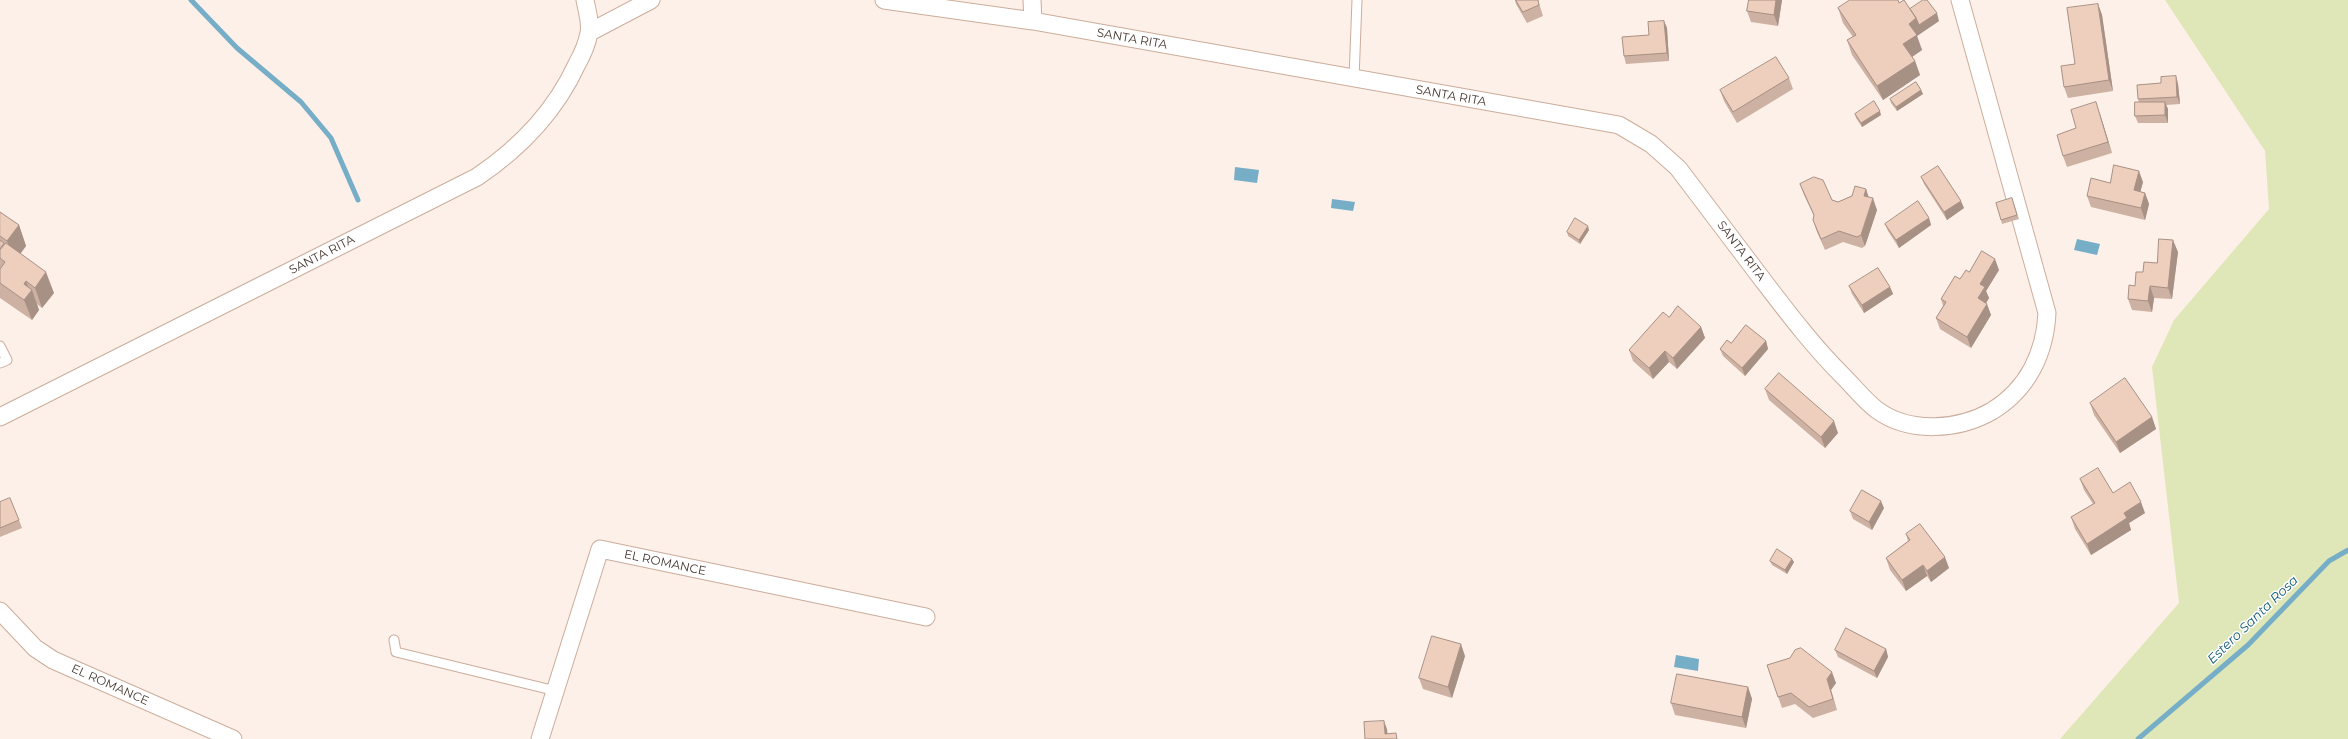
<!DOCTYPE html>
<style>
body{margin:0}
canvas{display:block;background:#fdf0e8}
</style>
<canvas width="2348" height="739"></canvas>
<script>
const ctx = document.querySelector('canvas').getContext('2d');
ctx.lineJoin = 'round';
function fill(path, color) {
  ctx.fillStyle = color;
  ctx.fill(path, 'evenodd');
}
function trace(path, color, width, dash) {
  ctx.strokeStyle = color;
  ctx.lineWidth = width;
  ctx.lineCap = dash ? 'butt' : 'round';
  ctx.setLineDash(dash || []);
  ctx.stroke(path);
}
function drawText(font, color, halo, rows, align = 'center') {
  ctx.font = font + ' Montserrat,sans-serif';
  ctx.lineWidth = 3;
  ctx.setLineDash([]);
  ctx.textBaseline = 'middle';
  ctx.strokeStyle = halo;
  ctx.fillStyle = color;
  for (const [text, x, y, turn = 0] of rows) {
    ctx.save();
    ctx.translate(x, y);
    ctx.rotate((+turn || 0) * Math.PI / 180);
    ctx.textAlign = isNaN(turn) ? turn : align;
    if (halo) ctx.strokeText(text, 0, 0);
    ctx.fillText(text, 0, 0);
    ctx.restore();
  }
}
const green = new Path2D(`
 M2165 0H2348V739H2060L2179 603 2152 367 2174 320 2269 209 2265 151Z`);
const water = new Path2D(`
 M1235 167 1259 170 1257 183 1234 180Z
 M1332 199 1355 202 1353 211 1331 208Z
 M2077 239 2100 244 2097 255 2074 250Z
 M1676 655 1699 659 1698 671 1674 667Z`);
const stream = new Path2D(`
 M191 0 237 48 301 102 331 138 358 200
 M2138 739 2248 645 2329 561 2348 550`);
const lane = new Path2D(`
 M1354 79 1357 0
 M0 346 7 360 0 363
 M394 640 396 652 556 691`);
const street = new Path2D(`
 M884 0 1033 21 1619 125 1651 144 1678 168C1706 205 1734 242 1762 279 1788 313 1813 346 1843 376 1854 387 1865 401 1877 410 1910 434 1959 430 1992 411 2028 389 2045 353 2047 313L1960 0
 M1032 0 1033 21
 M590 32 651 0
 M0 417 477 177C520 148 555 112 577 64 582 55 587 44 589 33 591 24 587 10 585 0
 M0 611 35 648 53 660 233 739
 M540 739 600 549 926 617`);
const wall = new Path2D(`
 M1515 0H1538L1543 16 1527 23 1516 4Z
 M1749 0H1782L1778 26 1751 22 1747 11Z
 M1899 3 1910 9 1939 21 1917 36 1922 50 1912 57 1915 61 1920 75 1883 100 1852 55 1847 40 1853 37 1843 23 1838 8Z
 M2098 4 2102 15 2113 91 2068 98 2064 87 2075 64Z
 M1664 21 1667 28 1669 61 1626 64 1624 56 1649 35Z
 M2176 76 2178 84 2180 104 2166 105 2168 109V123H2138L2135 116 2139 102 2138 99 2161 83Z
 M1789 78 1793 89 1737 123 1724 101 1720 90Z
 M1921 90 1923 94 1897 111 1891 103 1890 99Z
 M1855 114 1881 115 1862 127 1856 118Z
 M2100 114 2112 153 2067 167 2063 156 2076 128Z
 M1921 177 1964 208 1947 220 1924 184Z
 M2143 182 2140 192 2145 193 2149 204 2145 220 2091 207 2087 196 2110 183Z
 M1800 184 1832 200 1838 202 1866 189 1868 197 1877 210 1865 246 1862 248 1843 242 1825 250 1817 232 1813 220 1814 216 1804 195Z
 M2012 198 2019 219 2002 224 2001 220Z
 M0 212 19 225 26 246 20 254 54 293 42 308 37 304 39 310 32 320 0 298Z
 M1929 218 1931 225 1899 248 1888 231 1885 224Z
 M1589 230 1580 244 1568 236 1567 232Z
 M2178 252 2172 299 2154 298 2152 312 2132 310 2128 299 2143 272 2157 263Z
 M1999 270 1986 291 1989 298 1986 303 1991 315 1971 348 1940 329 1936 318 1943 306 1941 299 1960 279 1969 272Z
 M1849 286 1890 287 1893 294 1864 313 1852 294Z
 M1669 317 1701 327 1705 338 1677 369 1669 362 1653 379 1633 361 1629 350Z
 M1766 341 1768 349 1745 376 1723 356 1720 349 1731 343Z
 M1765 389 1838 433 1825 448 1769 400Z
 M2090 403 2152 417 2156 429 2120 453 2094 415Z
 M2080 479 2113 493 2145 513 2129 523 2131 530 2091 555 2075 529 2071 517 2093 504 2084 490Z
 M0 502 19 520 22 528 0 537Z
 M1884 508 1872 530 1853 519 1850 511Z
 M1906 534 1949 568 1931 582 1927 576 1906 591 1890 570 1886 558 1908 541Z
 M1770 561 1794 562 1787 574 1772 565Z
 M1886 649 1888 657 1877 678 1838 657 1835 650Z
 M1465 656 1452 698 1423 689 1419 678Z
 M1767 665 1836 683 1831 690 1837 710 1813 718 1795 704 1782 708Z
 M1748 687 1752 699 1746 728 1675 715 1671 703Z`);
const shadedWall = new Path2D(`
 M1776 0H1782L1778 26 1774 15Z
 M2098 4 2102 15 2113 91 2109 80Z
 M1937 13 1939 21 1917 36 1922 50 1909 59 1903 44 1909 24 1916 18Z
 M1664 21 1667 28 1669 61 1667 53Z
 M1915 61 1920 75 1883 100 1877 86Z
 M2176 76 2178 84 2180 104 2177 97Z
 M1921 90 1923 94 1897 111 1896 107Z
 M2096 102 2100 114 2112 153 2108 142Z
 M2165 102 2168 109V123L2165 115Z
 M1880 111 1881 115 1862 127 1861 123Z
 M2139 171 2143 182 2138 201 2134 190Z
 M1866 189 1870 201 1864 196Z
 M2145 193 2149 204 2145 220 2141 208Z
 M1873 198 1877 210 1865 246 1861 235Z
 M1961 201 1964 208 1947 220 1944 212Z
 M1929 218 1931 225 1899 248 1896 240Z
 M19 225 26 246 15 261 7 241Z
 M1588 226 1589 230 1580 244 1579 240Z
 M2173 240 2178 252 2172 299 2168 288Z
 M1995 259 1999 270 1986 291 1989 298 1982 310 1978 298 1980 284Z
 M46 272 54 293 42 308 35 288Z
 M26 281 30 292 32 290 39 310 32 320 24 300V284Z
 M2150 286 2154 298 2152 312 2148 301Z
 M1890 287 1893 294 1864 313 1862 305Z
 M1987 304 1991 315 1971 348 1967 337Z
 M1701 327 1705 338 1677 369 1673 358Z
 M1766 341 1768 349 1745 376 1742 368Z
 M1665 351 1669 362 1653 379 1649 368Z
 M2152 417 2156 429 2120 453 2116 442Z
 M1834 421 1838 433 1825 448 1821 437Z
 M1881 501 1884 508 1872 530 1869 522Z
 M2141 502 2145 513 2129 523 2131 530 2091 555 2087 544 2124 513Z
 M1945 557 1949 568 1931 582 1927 571Z
 M1792 559 1794 562 1787 574 1785 570Z
 M1923 565 1927 576 1906 591 1902 580Z
 M1461 644 1465 656 1452 698 1448 687Z
 M1886 649 1888 657 1877 678 1874 671Z
 M1832 672 1836 683 1831 690 1837 710 1827 679Z
 M1748 687 1752 699 1746 728 1742 717Z
 M1384 721 1387 729 1388 739 1385 734Z`);
const building = new Path2D(`
 M1516 0H1538L1539 5 1523 12Z
 M1749 0H1776L1774 15 1747 11Z
 M1850 0H1898L1899 3 1904 0 1916 18 1909 24 1917 35 1903 44 1915 61 1877 86 1847 40 1856 35 1838 8Z
 M1923 0H1927L1937 13 1919 25 1916 18 1910 9Z
 M2098 4 2109 80 2064 87 2061 66 2075 64 2067 8Z
 M1664 21 1667 53 1624 56 1622 37 1649 35 1648 22Z
 M1776 57 1789 78 1733 112 1720 90Z
 M2176 76 2177 97 2138 99 2137 85 2161 83V77Z
 M1916 82 1921 90 1896 107 1890 99Z
 M1874 101 1880 111 1861 123 1855 114Z
 M2096 102 2108 142 2063 156 2057 135 2076 128 2071 110Z
 M2135 102H2165V115L2135 116Z
 M2114 165 2139 171 2134 190 2145 193 2141 208 2087 196 2091 178 2110 183Z
 M1938 166 1961 201 1944 212 1921 177Z
 M1814 177 1823 180 1832 200 1838 202 1852 196 1855 186 1866 189 1864 196 1873 198 1861 235 1857 237 1839 231 1821 239 1813 220 1814 215 1800 184Z
 M2012 198 2017 215 2001 220 1996 203Z
 M1918 201 1929 218 1896 240 1885 224Z
 M0 212 19 225 7 241 0 236Z
 M1575 218 1588 226 1579 240 1567 232Z
 M2159 239 2173 240 2168 288 2150 286 2148 301 2128 299 2129 285 2135 286 2136 272H2143L2144 262 2157 263Z
 M0 240 4 243 0 249Z
 M6 243 46 272 35 288 26 281 24 284 32 290 24 300 0 283V269L5 262 0 258V250Z
 M1982 251 1995 259 1980 284 1985 287 1978 298 1987 304 1967 337 1936 318 1946 302 1941 299 1955 276 1960 279 1966 270 1969 272Z
 M1878 268 1890 287 1862 305 1849 286Z
 M1678 306 1701 327 1673 358 1665 351 1649 368 1629 350 1663 312 1669 317Z
 M1746 325 1766 341 1742 368 1720 349 1727 340 1731 343Z
 M1779 373 1834 421 1821 437 1765 389Z
 M2125 378 2152 417 2116 442 2090 403Z
 M2098 468 2113 493 2130 482 2141 502 2124 513 2127 518 2087 544 2071 517 2095 503 2080 479Z
 M1862 490 1881 501 1869 522 1850 511Z
 M10 498 19 520 0 528V502Z
 M1920 524 1945 557 1927 571 1923 565 1902 580 1886 558 1910 540 1906 534Z
 M1777 549 1792 559 1785 570 1770 561Z
 M1846 628 1886 649 1874 671 1835 650Z
 M1432 636 1461 644 1448 687 1419 678Z
 M1801 648 1832 672 1827 679 1833 699 1809 707 1791 693 1778 697 1767 665 1790 658 1795 650Z
 M1677 674 1748 687 1742 717 1671 703Z
 M1384 721 1385 734 1396 733 1397 739H1365L1364 722Z`);
const streetNames = [
 ["SANTA RITA",1132,39,10],
 ["SANTA RITA",1451,96,10],
 ["SANTA RITA",1741,251,53],
 ["SANTA RITA",322,255,-27],
 ["EL ROMANCE",665,563,12],
 ["EL ROMANCE",110,685,24]
];
const waterNames = [
 ["Estero Santa Rosa",2253,620,-44]
];
fill(green, '#dfe7b8');
fill(water, '#77aec7');
trace(stream, '#77aec7', 5);
trace(lane, '#ccad9b', 11);
trace(street, '#ccad9b', 19);
trace(lane, '#fff', 9);
trace(street, '#fff', 17);
fill(wall, '#cdb1a2');
fill(shadedWall, '#a79084');
fill(building, '#eecebc');
trace(building, '#a79084', 1);
drawText('12px', '#443730', '#fff', streetNames);
drawText('italic 13px', '#0d5771', '#fff', waterNames);
</script>
